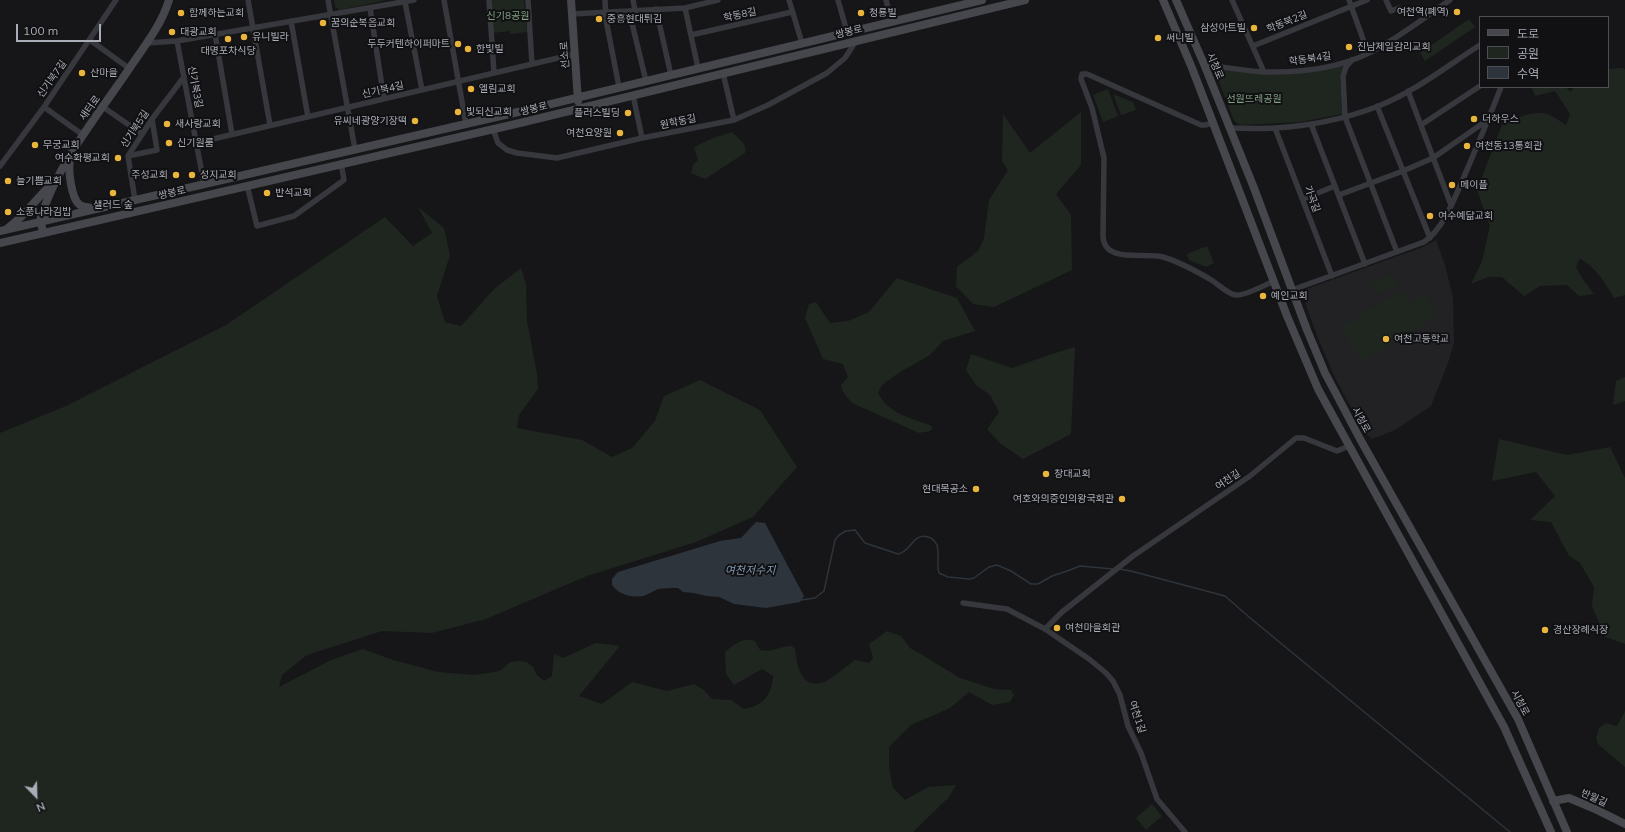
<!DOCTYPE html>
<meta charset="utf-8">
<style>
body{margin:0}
#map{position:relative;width:1625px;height:832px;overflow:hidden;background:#161618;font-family:Mulish,"Noto Sans KR",sans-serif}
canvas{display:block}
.legend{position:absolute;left:1479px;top:16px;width:130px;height:72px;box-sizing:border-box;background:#111113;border:1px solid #4e4f55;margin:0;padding:5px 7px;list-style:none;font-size:12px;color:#a9adb7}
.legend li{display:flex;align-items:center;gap:8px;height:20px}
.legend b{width:20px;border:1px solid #4e4f55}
.north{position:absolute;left:16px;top:776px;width:40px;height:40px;-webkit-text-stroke:3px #111113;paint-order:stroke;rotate:157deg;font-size:11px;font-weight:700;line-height:16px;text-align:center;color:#a9adb7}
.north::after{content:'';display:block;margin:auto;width:14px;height:18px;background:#a9adb7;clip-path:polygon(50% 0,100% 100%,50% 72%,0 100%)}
.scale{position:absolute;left:16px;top:24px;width:85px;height:18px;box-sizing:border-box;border:2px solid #a9adb7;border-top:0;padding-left:5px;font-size:12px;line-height:14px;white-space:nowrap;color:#a9adb7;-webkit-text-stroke:3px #111113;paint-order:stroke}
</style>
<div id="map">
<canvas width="1625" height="832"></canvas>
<ul class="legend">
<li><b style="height:5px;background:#45474d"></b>도로</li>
<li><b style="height:11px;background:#1e261f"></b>공원</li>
<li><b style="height:11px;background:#2d343b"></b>수역</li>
</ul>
<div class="north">N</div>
<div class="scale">100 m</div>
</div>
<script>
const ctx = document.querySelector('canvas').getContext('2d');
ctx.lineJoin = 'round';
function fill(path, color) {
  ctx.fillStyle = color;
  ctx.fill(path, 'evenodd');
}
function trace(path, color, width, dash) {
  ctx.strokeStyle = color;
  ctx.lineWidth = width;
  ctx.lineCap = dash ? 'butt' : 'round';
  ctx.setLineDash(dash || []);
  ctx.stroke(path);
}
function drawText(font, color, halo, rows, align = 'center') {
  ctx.font = font + ' Mulish,"Noto Sans KR",sans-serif';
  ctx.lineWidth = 4;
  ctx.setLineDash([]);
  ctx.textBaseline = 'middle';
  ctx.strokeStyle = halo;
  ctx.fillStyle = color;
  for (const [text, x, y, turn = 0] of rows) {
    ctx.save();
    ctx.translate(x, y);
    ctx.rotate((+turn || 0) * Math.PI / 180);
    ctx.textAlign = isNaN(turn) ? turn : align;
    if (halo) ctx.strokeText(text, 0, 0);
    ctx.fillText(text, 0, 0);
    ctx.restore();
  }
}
const built = new Path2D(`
 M1436 240 1445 265 1453 297 1454 343 1448 363 1431 406 1395 430 1372 439 1366 434 1336 380 1317 336 1301 291 1423 247Z`);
const green = new Path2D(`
 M334 0H387L339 10 335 6Z
 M490 0H524L527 32 510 34V31L493 33Z
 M1469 19 1475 27 1425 61 1420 53Z
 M1347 63 1340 75 1342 114 1300 122 1240 125 1234 121 1215 71 1220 68 1257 73Z
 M1623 68 1625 70V295L1614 298C1605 283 1596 267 1580 259L1576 267 1584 281 1594 294 1579 296 1567 285 1540 286 1524 296 1502 277H1488L1471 284 1482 261 1490 226 1477 190 1502 125C1516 118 1535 109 1550 115 1556 118 1561 122 1566 125L1570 114 1555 91 1535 96 1531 87H1566L1570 92 1575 87H1608V69Z
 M1108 89 1118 116 1103 122 1093 95Z
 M1113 94 1133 102 1136 110 1121 115Z
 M1081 112V165L1056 194 1071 215 1072 270 994 307 973 304 956 286 957 267 978 251 984 238 989 200 1008 170 1002 161 1003 114 1030 153Z
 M732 132C738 138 748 144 745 153L705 179 691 173 693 165 698 160 694 147 713 138Z
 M418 207 444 228 450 255 437 296 445 322 461 326 494 289 521 268 526 284 527 321 537 374 538 389 519 415 517 428 582 440 612 457 632 448 655 421 664 396 700 380 760 410 797 467 753 517 696 542 587 576 486 619 432 633 382 631 307 655 282 675 279 687 331 660 363 649 390 659 438 672 475 675 500 671 510 662 519 661 527 662 533 667 537 675 544 681 552 676 554 654 563 658 596 643 620 646 579 696 602 704 632 682 667 691 694 684 704 690 712 699 731 700 744 709C763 706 772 695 773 676L762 669 734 685 726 674 725 652C736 644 741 637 755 641L760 650C773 653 779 646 792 646L795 649C797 665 800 690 824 682 832 679 848 665 855 660L869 663 873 658 869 644 887 631 901 636 910 648 919 653 960 678 994 689 1011 690 1014 695 1010 702 992 705 969 692 950 708 911 725 889 747V767L893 788 905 800 928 787 956 785 949 797 913 832H0V433L66 406 226 325 385 217 413 246 432 233Z
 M1207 246 1214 263 1206 267 1189 260 1187 254Z
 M1392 274 1397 285 1376 295 1371 283Z
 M897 278 957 298 975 331 943 341 930 355 900 372 882 385 878 393C888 413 910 418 930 425L933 427 930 431 919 433 854 404C847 398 843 394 841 385L848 377 843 364 823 359 805 318 809 304 816 302 830 323 848 321 869 312Z
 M1403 289 1425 324 1362 362 1341 327Z
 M1424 294 1436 314 1425 321 1413 301Z
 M1075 347 1071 434 1023 459 1001 444 987 429 999 412 990 395 976 385 966 370 971 354 1012 368 1052 354Z
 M1625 377V401L1613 405 1616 381Z
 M1499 439 1567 455 1610 447 1625 478V644L1605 637 1592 606 1594 587 1580 563 1569 556 1551 522 1530 520 1555 496 1536 472 1492 481Z
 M1625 711V767L1598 744 1596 738 1599 728 1606 723 1617 726Z
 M1152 804 1162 816 1146 830 1136 818Z`);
const water = new Path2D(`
 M756 522 765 523 804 596 800 602 766 608 734 604 719 597 706 596 694 593 683 592 678 588C671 588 664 588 658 589 654 591 650 593 646 595 634 599 619 595 612 585V579L618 572 720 541 741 538Z`);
const stream = new Path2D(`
 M1119 569 1131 571 1225 596 1249 617 1510 832
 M801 600 815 598 824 591 835 540 839 535 846 531 855 530 865 543 898 554C911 552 913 532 928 537 933 538 935 541 937 545 940 554 936 564 939 573L948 577 969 579 974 578 989 567 997 565 1011 571 1031 584H1038L1052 576 1070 570 1080 566 1113 569`);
const street = new Path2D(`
 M248 0 270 125
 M328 0 355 149
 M444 0 466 124
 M489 0 494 73
 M528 0 532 64
 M605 0 606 20 619 87
 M633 0 635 10
 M789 0 802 43
 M838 0 847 32
 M886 0 892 22
 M1232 0 1264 72
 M1349 0 1368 53
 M1386 0 1391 11 1399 8
 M405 2 422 90
 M370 8 384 99
 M685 8 698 68
 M656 9 671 75
 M629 11 646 81
 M572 14 685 8 718 0
 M291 21 308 117
 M215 34 232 134
 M691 35 792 12
 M90 40 130 69
 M177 41 204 184
 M147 43 177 41 414 0
 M1253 46 1367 0
 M1352 60 1346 67 1343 76 1345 117 1397 252
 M1204 64C1224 67 1244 71 1264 72 1304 73 1348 67 1382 46 1406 32 1428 15 1450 0
 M723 73 734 120
 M1408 91 1451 205
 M633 95 642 138
 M1377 106 1430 238
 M44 107 83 135
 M103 107 142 134
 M1214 123 1205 125H1201L1087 74H1082L1081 79 1092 108 1104 158 1103 236C1104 264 1144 252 1163 257 1180 262 1198 272 1213 281 1219 285 1229 295 1236 295 1245 296 1265 285 1274 281
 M1311 124 1365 264
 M1421 125 1480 86
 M1230 128C1245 128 1260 129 1275 128 1309 126 1344 119 1376 107 1413 93 1447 66 1480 45
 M1275 128 1332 276
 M493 129 498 143 507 150 517 153 557 158 642 138 734 120 768 105 827 73 845 58 856 41
 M196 143 575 54
 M128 156 157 150 152 119
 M0 166 44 107 116 0
 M247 185 257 226 294 216 344 180 341 163
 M1339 195 1403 171 1433 158 1489 119
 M1303 199 1335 186
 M135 200 128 156 152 119 184 77
 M1292 290 1424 242C1445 228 1456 194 1466 172 1478 144 1490 116 1501 87
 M963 603 1007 609 1045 629 1062 612 1133 556 1250 476 1296 438H1304L1337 451 1349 446
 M1045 629 1089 659 1106 673 1113 681 1120 695 1128 726 1141 753 1157 799 1185 832`);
const secondary = new Path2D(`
 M571 0 578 101
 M1163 0 1192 68 1287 316 1318 389 1504 727 1551 832
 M1176 0 1204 64 1254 188 1307 330 1325 373 1360 439 1518 719 1567 832
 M70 160C68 169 71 199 80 205 83 207 89 207 92 208
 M8 228 21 217 53 182
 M0 231 518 112 982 0
 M43 233 41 222V217C59 160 100 113 133 63 147 43 162 23 169 0
 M0 243 520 123 1025 0
 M1553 801 1569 798 1595 809 1625 824`);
const markers = [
 [1457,12,4,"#eab53c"],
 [181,13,4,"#eab53c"],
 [861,13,4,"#eab53c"],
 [599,19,4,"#eab53c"],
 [323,23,4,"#eab53c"],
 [1254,28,4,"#eab53c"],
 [172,32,4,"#eab53c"],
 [244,37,4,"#eab53c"],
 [1158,38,4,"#eab53c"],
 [228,39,4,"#eab53c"],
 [458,44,4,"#eab53c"],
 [1349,47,4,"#eab53c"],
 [468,49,4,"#eab53c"],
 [82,73,4,"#eab53c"],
 [471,89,4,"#eab53c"],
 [458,112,4,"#eab53c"],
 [628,113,4,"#eab53c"],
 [1474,119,4,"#eab53c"],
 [415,121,4,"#eab53c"],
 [167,124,4,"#eab53c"],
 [620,133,4,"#eab53c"],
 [169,143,4,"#eab53c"],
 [35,145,4,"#eab53c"],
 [1467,146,4,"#eab53c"],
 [118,158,4,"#eab53c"],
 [176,175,4,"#eab53c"],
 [192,175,4,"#eab53c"],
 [8,181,4,"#eab53c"],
 [1452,185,4,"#eab53c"],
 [113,193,4,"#eab53c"],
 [267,193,4,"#eab53c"],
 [8,212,4,"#eab53c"],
 [1430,216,4,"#eab53c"],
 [1263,296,4,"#eab53c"],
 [1386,339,4,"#eab53c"],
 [1046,474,4,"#eab53c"],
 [976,489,4,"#eab53c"],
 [1122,499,4,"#eab53c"],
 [1057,628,4,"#eab53c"],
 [1545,630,4,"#eab53c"]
];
const poiNames = [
 ["여천역(폐역)",1449,12,"right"],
 ["함께하는교회",189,13],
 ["청룡빌",869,13],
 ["중흥현대튀김",607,19],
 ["꿈의순복음교회",331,23],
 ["삼성아트빌",1246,28,"right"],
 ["대광교회",180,32],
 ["유니빌라",252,37],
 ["써니빌",1166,38],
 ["두두커텐하이퍼마트",450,44,"right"],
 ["진남제일감리교회",1357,47],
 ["한빛빌",476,49],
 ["대명포차식당",228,51,"center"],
 ["산마을",90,73],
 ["엘림교회",479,89],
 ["빛되신교회",466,112],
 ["플러스빌딩",620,113,"right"],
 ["더하우스",1482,119],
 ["유씨네광양기장떡",407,121,"right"],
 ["새사랑교회",175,124],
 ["여천요양원",612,133,"right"],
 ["신기원룸",177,143],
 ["무궁교회",43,145],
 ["여천동13통회관",1475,146],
 ["여수화평교회",110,158,"right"],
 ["주성교회",168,175,"right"],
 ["성지교회",200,175],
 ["늘기쁨교회",16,181],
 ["메이플",1460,185],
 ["반석교회",275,193],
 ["샐러드 숲",113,205,"center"],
 ["소풍나라김밥",16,212],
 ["여수예닮교회",1438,216],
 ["예인교회",1271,296],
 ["여천고등학교",1394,339],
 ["창대교회",1054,474],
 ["현대목공소",968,489,"right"],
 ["여호와의증인의왕국회관",1114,499,"right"],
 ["여천마을회관",1065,628],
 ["경산장례식장",1553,630]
];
const streetNames = [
 ["학동8길",740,15,-12],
 ["학동북2길",1287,22,-22],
 ["쌍봉로",849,32,-14],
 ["선소로",565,55,-94],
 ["학동북4길",1310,59,-8],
 ["시청로",1215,66,67],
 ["신기북7길",52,79,-55],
 ["신기북3길",195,87,79],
 ["신기북4길",383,90,-13],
 ["새터로",90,108,-54],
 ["쌍봉로",534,109,-14],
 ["원학동길",678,122,-12],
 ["신기북5길",135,129,-57],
 ["쌍봉로",172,193,-13],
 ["가곡길",1312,199,69],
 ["시청로",1361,420,61],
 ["여천길",1228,480,-34],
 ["시청로",1520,703,61],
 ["여천1길",1137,717,72],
 ["반월길",1594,798,24]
];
const parkNames = [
 ["신기8공원",508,16],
 ["선원뜨레공원",1254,99]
];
const waterNames = [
 ["여천저수지",750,571]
];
fill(built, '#222225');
fill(green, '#1e261f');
fill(water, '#2d343b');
trace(stream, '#2d343b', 1.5);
trace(street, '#37383d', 5.5);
trace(secondary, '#45474d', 8);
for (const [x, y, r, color] of markers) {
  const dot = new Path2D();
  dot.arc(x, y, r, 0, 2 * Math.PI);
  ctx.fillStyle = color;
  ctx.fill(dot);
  trace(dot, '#111113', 1.5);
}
drawText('10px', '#a9adb7', '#111113', poiNames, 'left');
drawText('10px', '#a9adb7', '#111113', streetNames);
drawText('10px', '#81a184', '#111113', parkNames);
drawText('italic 11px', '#8199b1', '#111113', waterNames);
</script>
